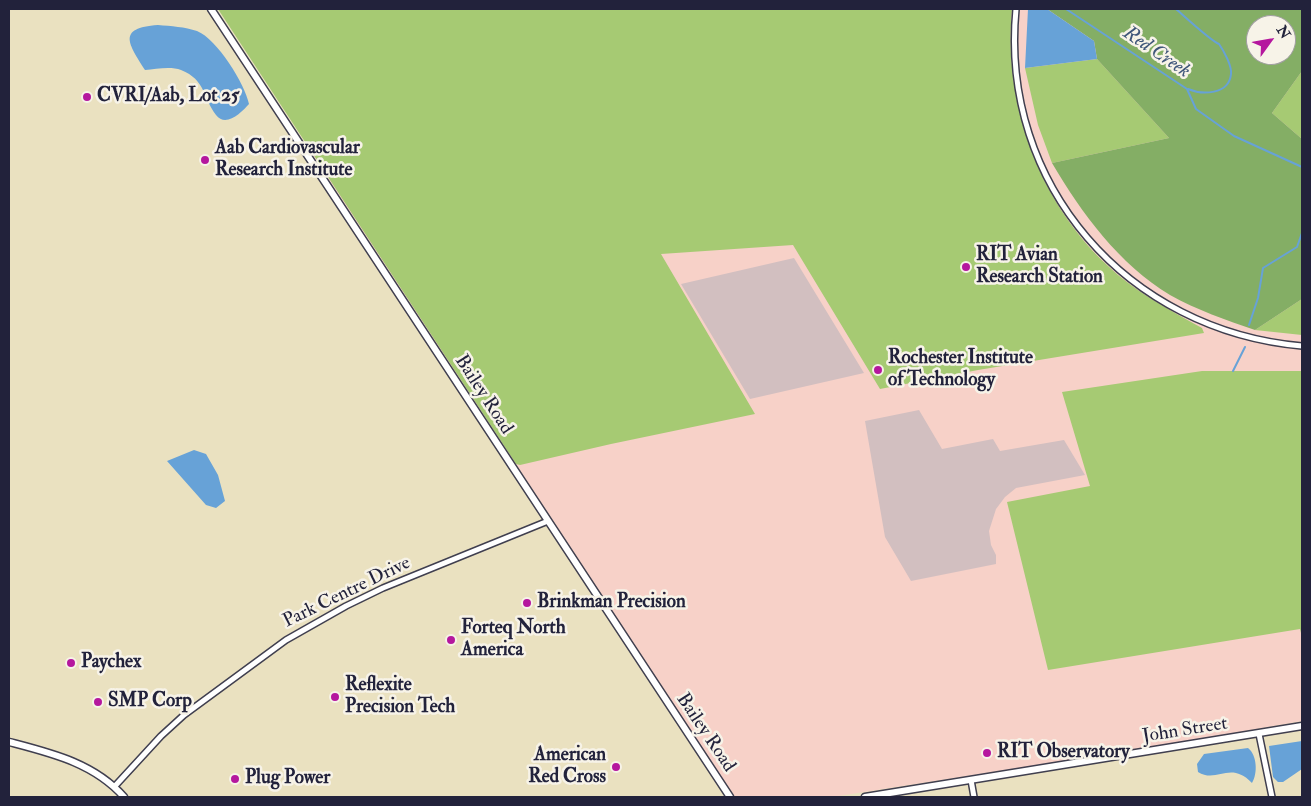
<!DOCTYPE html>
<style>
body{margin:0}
#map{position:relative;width:1311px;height:806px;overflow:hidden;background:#eae1c0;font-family:"IM FELL Double Pica",serif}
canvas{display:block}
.frame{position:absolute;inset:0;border:10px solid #22223b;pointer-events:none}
.north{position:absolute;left:1246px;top:15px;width:50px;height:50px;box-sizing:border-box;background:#f7f3e8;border:1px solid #a29fa3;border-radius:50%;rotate:58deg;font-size:14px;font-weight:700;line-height:20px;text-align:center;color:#22223b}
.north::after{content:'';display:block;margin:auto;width:18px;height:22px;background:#b5179e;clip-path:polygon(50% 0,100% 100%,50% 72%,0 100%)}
</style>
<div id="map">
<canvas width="1311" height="806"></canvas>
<div class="frame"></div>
<div class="north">N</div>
</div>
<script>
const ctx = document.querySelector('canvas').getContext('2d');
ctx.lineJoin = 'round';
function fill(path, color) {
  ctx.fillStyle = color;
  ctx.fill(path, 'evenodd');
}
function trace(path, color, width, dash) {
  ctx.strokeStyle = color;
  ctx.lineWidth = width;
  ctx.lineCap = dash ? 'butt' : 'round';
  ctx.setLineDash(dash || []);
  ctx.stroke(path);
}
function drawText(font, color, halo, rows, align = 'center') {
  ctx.font = font + ' "IM FELL Double Pica",serif';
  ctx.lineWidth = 5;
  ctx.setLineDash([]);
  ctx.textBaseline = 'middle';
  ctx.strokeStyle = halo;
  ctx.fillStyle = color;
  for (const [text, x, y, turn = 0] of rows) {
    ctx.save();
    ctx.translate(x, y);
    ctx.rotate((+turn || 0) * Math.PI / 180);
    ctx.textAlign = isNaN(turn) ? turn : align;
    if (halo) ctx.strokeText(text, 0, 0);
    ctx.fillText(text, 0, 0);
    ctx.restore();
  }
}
const built = new Path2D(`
 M218 9H1302V721L1160 746 832 797H735L304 142 353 111ZM1256 25H1286V55H1256Z`);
const industrial = new Path2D(`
 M794 258 864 373 750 399 681 284Z
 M919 410 942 449 993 439 1000 451 1064 440 1085 475 1016 488 1005 497 996 509 989 531 991 545 996 555V564L911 581 885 537 865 421Z`);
const green = new Path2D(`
 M218 9H1012C1003 102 1038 200 1107 265 1135 292 1168 309 1202 328L1204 333 978 370 880 389 793 245 661 254 755 414 611 444 520 465 516 464Z
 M1097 59 1169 138 1052 163 1038 125 1025 68Z
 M1302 71V139L1272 113Z
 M1302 299V335L1255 330Z
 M1202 371H1302V637L1300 629 1048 670 1007 502 1090 486 1062 392Z`);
const forest = new Path2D(`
 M1047 9H1302V71L1272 113 1302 139V299L1255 330C1226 320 1197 310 1170 295 1119 264 1082 214 1052 163L1169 138 1097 59 1094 41ZM1256 25H1286V55H1256Z`);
const water = new Path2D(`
 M1028 9H1047L1094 41 1097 59 1025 68Z
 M158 25C171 26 185 27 197 31 217 39 245 84 249 104 242 112 226 128 216 115 203 98 206 80 181 70 171 66 156 69 145 70 129 44 116 28 158 25Z
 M194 450 206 454 218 475 225 501 216 508 206 505 167 461Z
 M1302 741V769L1283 782H1278L1273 777 1269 746Z
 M1248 748C1257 755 1258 773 1252 783 1230 760 1217 784 1198 772L1197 764 1204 754Z`);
const stream = new Path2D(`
 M1066 9 1187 89 1196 109 1234 136 1302 167
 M1176 9C1184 16 1211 41 1219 44 1224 51 1232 66 1231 74 1229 95 1202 95 1188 89
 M1249 325 1258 298 1263 268 1297 247 1302 233
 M1233 371 1245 347`);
const minor = new Path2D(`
 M1016 9C999 185 1128 331 1302 346
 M1259 734 1272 797
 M971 780 974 797
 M115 786 161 736 184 715 286 640 346 606 383 588 548 521`);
const tertiary = new Path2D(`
 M211 9 730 797
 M9 742C51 753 94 763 124 797
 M865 797 1302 726`);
const markers = [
 [87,97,5,"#b5179e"],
 [205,160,5,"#b5179e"],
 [966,267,5,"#b5179e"],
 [878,370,5,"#b5179e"],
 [527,603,5,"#b5179e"],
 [451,640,5,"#b5179e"],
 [71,663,5,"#b5179e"],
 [335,697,5,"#b5179e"],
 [98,702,5,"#b5179e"],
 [987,753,5,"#b5179e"],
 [616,767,5,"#b5179e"],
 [235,779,5,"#b5179e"]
];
const poiNames = [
 ["CVRI/Aab, Lot 25",97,97],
 ["Aab Cardiovascular",215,149],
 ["Research Institute",215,171],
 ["RIT Avian",976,256],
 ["Research Station",976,278],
 ["Rochester Institute",888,359],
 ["of Technology",888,381],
 ["Brinkman Precision",537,603],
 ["Forteq North",461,629],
 ["America",461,651],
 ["Paychex",81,663],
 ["Reflexite",345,686],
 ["Precision Tech",345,708],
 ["SMP Corp",108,702],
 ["RIT Observatory",997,753],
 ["American",606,756,"right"],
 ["Red Cross",606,778,"right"],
 ["Plug Power",245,779]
];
const streetNames = [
 ["Bailey Road",483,395,57],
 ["Park Centre Drive",347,593,-26],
 ["John Street",1185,731,-9],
 ["Bailey Road",705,733,56]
];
const waterNames = [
 ["Red Creek",1156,53,34]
];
fill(built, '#f7d1c8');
fill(industrial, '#d2bfc0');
fill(green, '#a6ca73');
fill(forest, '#84ae65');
fill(water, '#67a2d7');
trace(stream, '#67a2d7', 2);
trace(minor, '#403f4f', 8);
trace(tertiary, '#403f4f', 9);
trace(minor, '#fff', 5);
trace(tertiary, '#fff', 6);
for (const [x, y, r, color] of markers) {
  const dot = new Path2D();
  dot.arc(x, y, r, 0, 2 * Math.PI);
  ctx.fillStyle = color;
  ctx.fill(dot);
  trace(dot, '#f7f3e8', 2);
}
drawText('bold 19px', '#22223b', '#f7f3e8', poiNames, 'left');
drawText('19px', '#22223b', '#f7f3e8', streetNames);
drawText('italic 20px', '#3e5579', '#f7f3e8', waterNames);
</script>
